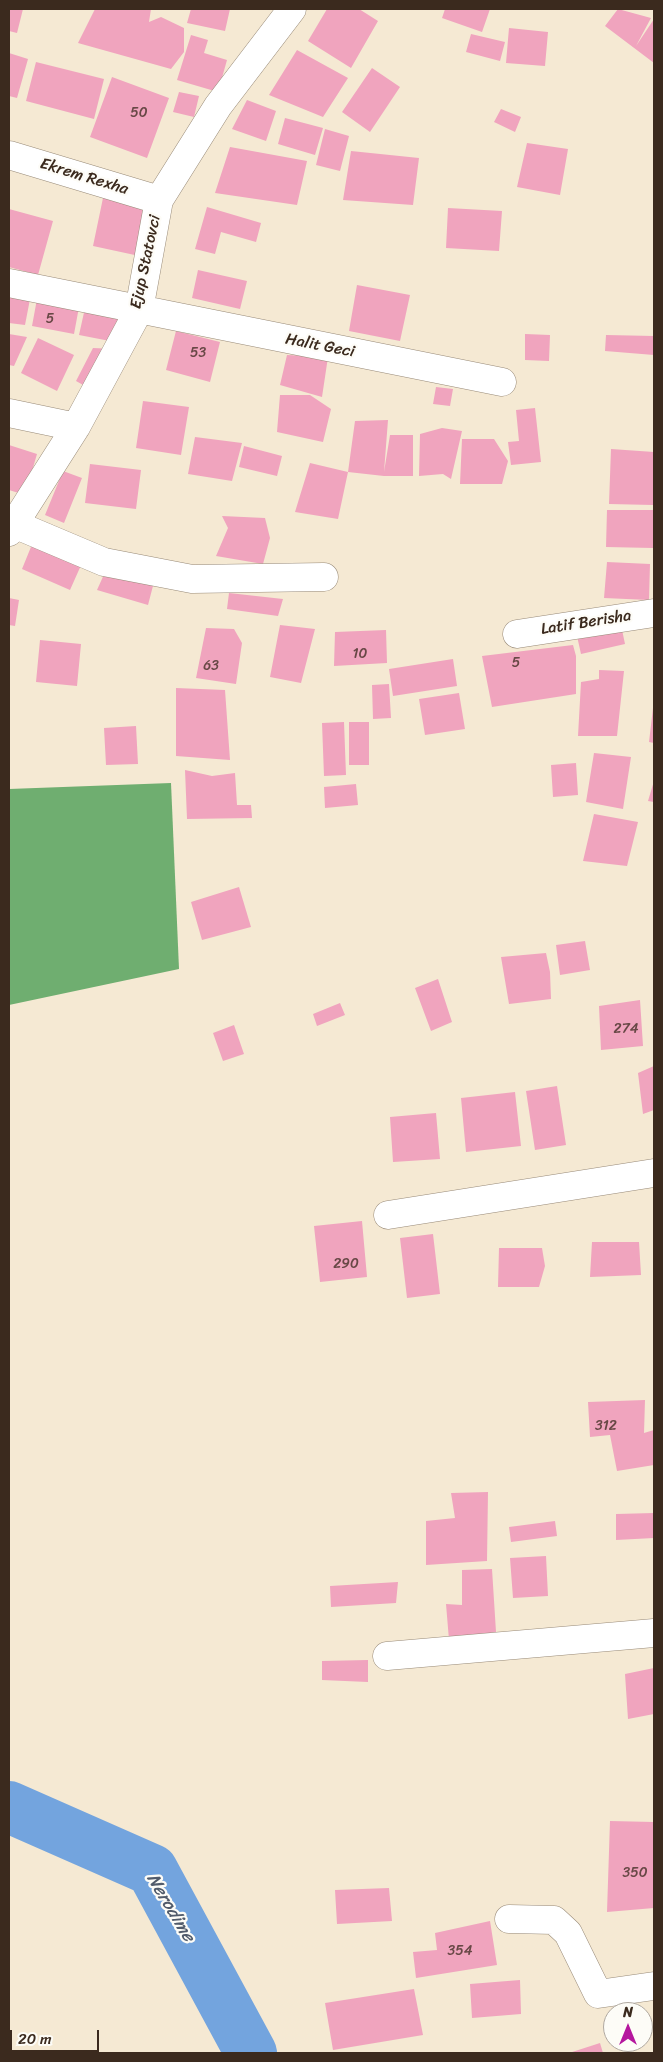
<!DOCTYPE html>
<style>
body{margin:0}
#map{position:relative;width:663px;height:2062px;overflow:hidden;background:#f5e9d3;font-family:Sriracha,sans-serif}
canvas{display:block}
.frame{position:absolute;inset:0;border:10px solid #3b2a1e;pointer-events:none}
.north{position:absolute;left:603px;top:2002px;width:50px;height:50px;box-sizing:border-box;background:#fdfcf7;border:1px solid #afa8a0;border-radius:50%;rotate:0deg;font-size:14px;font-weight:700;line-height:20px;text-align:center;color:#3b2a1e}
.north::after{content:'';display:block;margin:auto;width:18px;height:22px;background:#b5179e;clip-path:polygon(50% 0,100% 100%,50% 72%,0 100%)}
.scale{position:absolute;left:10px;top:2030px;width:89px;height:22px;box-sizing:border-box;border:2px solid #3b2a1e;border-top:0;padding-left:6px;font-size:15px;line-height:18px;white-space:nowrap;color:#3b2a1e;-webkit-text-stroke:4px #fdfcf7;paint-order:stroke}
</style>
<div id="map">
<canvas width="663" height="2062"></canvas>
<div class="frame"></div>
<div class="north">N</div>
<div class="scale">20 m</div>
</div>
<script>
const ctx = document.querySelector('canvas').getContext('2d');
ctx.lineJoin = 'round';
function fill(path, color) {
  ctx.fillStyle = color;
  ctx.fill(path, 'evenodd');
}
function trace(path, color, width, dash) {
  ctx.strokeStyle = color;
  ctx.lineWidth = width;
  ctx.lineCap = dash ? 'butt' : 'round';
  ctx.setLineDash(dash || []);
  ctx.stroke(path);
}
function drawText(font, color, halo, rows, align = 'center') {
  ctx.font = font + ' Sriracha,sans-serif';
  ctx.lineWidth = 4.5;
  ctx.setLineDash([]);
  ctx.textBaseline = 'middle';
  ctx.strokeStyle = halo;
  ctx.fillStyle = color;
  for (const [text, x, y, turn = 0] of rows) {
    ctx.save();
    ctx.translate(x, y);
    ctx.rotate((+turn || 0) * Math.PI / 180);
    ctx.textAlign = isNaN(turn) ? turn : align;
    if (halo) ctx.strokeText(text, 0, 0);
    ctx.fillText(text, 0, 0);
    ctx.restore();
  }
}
const forest = new Path2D(`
 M171 783 179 969 9 1005V789Z`);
const river = new Path2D(`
 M9 1807 152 1870 251 2053`);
const building = new Path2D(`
 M9 9H23L17 33 9 31Z
 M95 9H151L149 22 161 17 184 28V52L171 69 78 43Z
 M191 9H230L225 31 187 23Z
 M327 9H359L378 21 351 68 308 41Z
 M445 9H490L482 32 442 18Z
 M618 9 651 18 636 46 654 19V63L605 26Z
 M509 28 548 32 545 66 506 63Z
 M471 34 505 42 500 61 466 52Z
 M191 35 208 40 204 53 227 60 218 92 177 80Z
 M297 50 348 78 323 117 269 95Z
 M9 53 28 59 17 98 9 96Z
 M36 62 104 79 94 119 26 101Z
 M372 68 400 87 370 132 342 112Z
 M112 77 169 98 147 158 90 137Z
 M179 92 199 96 194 117 173 112Z
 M247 100 276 111 266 141 232 129Z
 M501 109 521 117 515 132 494 122Z
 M285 118 323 128 315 155 278 144Z
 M325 129 349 136 340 171 316 165Z
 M527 143 568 149 560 195 517 187Z
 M230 147 307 161 297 205 215 193Z
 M351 151 419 158 413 205 343 200Z
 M103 198 155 209 144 257 93 246Z
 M207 207 261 223 256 242 221 232 215 254 195 249Z
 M448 208 502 211 499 251 446 248Z
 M9 209 53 221 38 275 9 267Z
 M198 270 247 281 240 309 192 298Z
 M357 285 410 295 400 341 349 331Z
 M9 291 31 294 25 325 9 323Z
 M37 299 79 307 74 334 32 326Z
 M85 308 127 318 115 342 79 335Z
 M176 331 220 342 210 382 166 370Z
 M9 334 27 337 14 366 9 365Z
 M525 334 550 335 549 361 525 360Z
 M606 335 654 336V355L605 351Z
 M38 338 74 355 57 391 21 373Z
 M93 348 115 349 94 391 76 381Z
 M287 355 328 357 322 397 280 385Z
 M436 387 453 389 450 406 433 404Z
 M280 395H310L331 409 323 442 277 432Z
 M143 401 189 407 181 455 136 448Z
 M535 408 541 462 511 465 508 442 519 441 516 410Z
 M388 420 384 472 390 435H413V476H384L348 472 355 421Z
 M442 428 462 431 451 479 443 474 419 476 420 434Z
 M195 437 242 443 232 481 188 474Z
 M462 439H494L508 461 502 484H460Z
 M9 445 37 454 25 495 9 490Z
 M244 446 282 456 277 476 239 467Z
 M611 449 654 452 653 505 609 504Z
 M310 463 348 472 338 519 295 512Z
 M90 464 141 470 136 509 85 503Z
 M63 471 82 478 64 523 45 515Z
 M607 510H653V548L606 547Z
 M222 516 265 518 270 538 263 564 216 556 228 528Z
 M33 542 82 563 70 590 22 569Z
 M607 562 650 564 649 600 604 598Z
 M106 570 154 582 148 605 97 590Z
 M229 593 283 599 278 616 227 609Z
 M9 598 19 600 15 626 9 625Z
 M280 625 315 629 301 683 270 677Z
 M621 625 625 644 581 654 577 636Z
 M206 628 234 629 242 643 236 684 196 678Z
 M386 630 387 663 334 666 335 632Z
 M40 640 81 644 77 686 36 682Z
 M573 645 576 656V694L492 707 482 656Z
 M453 659 457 686 393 696 389 669Z
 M599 670 624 671 617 736H578L581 682 599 679Z
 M389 684 391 718 373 719 372 685Z
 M176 688 225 690 230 760 176 756Z
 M459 693 465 729 425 735 419 699Z
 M653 708H654V743L649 742Z
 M344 722 346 775 324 776 322 723Z
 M349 722H369V765H349Z
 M136 726 138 764 106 765 104 728Z
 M594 753 631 757 623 809 586 802Z
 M576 763 578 795 553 797 551 765Z
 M185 770 212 776 235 773 237 805H251L252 818 187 819Z
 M654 781V802L648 801Z
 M356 784 358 805 325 808 324 787Z
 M594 814 638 822 627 866 583 861Z
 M239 887 251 927 202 940 191 902Z
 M585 941 590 970 560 975 556 945Z
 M546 953 550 972 551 999 509 1004 501 957Z
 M438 979 452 1022 431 1031 415 988Z
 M640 1000 643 1046 601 1050 599 1006Z
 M340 1003 345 1015 317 1026 313 1014Z
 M234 1025 244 1054 223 1061 213 1033Z
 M654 1066V1110L643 1114 638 1073Z
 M557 1086 566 1145 535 1150 526 1091Z
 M515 1092 521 1146 466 1152 461 1098Z
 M436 1113 440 1159 393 1162 390 1117Z
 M362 1221 367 1277 320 1282 314 1226Z
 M433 1234 440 1294 407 1298 400 1238Z
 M592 1242H639L641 1275 590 1277Z
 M499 1248H542L545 1266 539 1287H498Z
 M645 1400 644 1433 654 1430V1465L617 1471 610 1435 590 1437 588 1402Z
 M488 1492 487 1561 426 1565V1521L455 1518 451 1493Z
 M654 1513V1538L616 1540V1514Z
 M555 1521 557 1536 511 1542 509 1527Z
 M546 1556 548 1596 513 1598 510 1558Z
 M492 1569 496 1632 449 1640 446 1604 462 1605V1570Z
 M398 1582 396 1603 331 1607 330 1586Z
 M368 1660V1682L322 1680V1661Z
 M654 1668V1714L628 1719 625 1674Z
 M610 1821 654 1822V1908L607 1912Z
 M389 1888 392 1921 337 1924 335 1890Z
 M490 1921 497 1965 416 1978 413 1952 437 1950 435 1933Z
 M520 1980 521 2014 472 2018 470 1984Z
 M414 1989 423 2035 333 2050 325 2003Z
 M600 2043 603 2053H569Z`);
const street = new Path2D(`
 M9 155 159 200
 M9 283 502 382
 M9 413 76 427
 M14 524 104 562 192 579 324 577
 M9 532 76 427 139 310 159 200 218 106 292 9
 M517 634 654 613
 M388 1215 654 1173
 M387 1656 654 1633
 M509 1919 554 1920 568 1933 598 1994 654 1986`);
const numberNames = [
 ["50",139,113],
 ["5",50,319],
 ["53",198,353],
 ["10",360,654],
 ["5",516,663],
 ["63",211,666],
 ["274",626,1029],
 ["290",346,1264],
 ["312",606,1426],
 ["350",635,1873],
 ["354",460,1951]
];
const streetNames = [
 ["Ekrem Rexha",84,177,17],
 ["Ejup Statovci",146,262,-78],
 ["Halit Geci",320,346,11],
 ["Latif Berisha",586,623,-9]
];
const waterNames = [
 ["Nerodime",170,1908,59]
];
fill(forest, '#6fae70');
trace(river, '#73a4de', 52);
fill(building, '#f0a4be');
trace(street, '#988a78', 29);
trace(street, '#fff', 28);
drawText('14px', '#684846', null, numberNames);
drawText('16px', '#3b2a1e', '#fdfcf7', streetNames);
drawText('italic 18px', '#515b6b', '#fdfcf7', waterNames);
</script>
